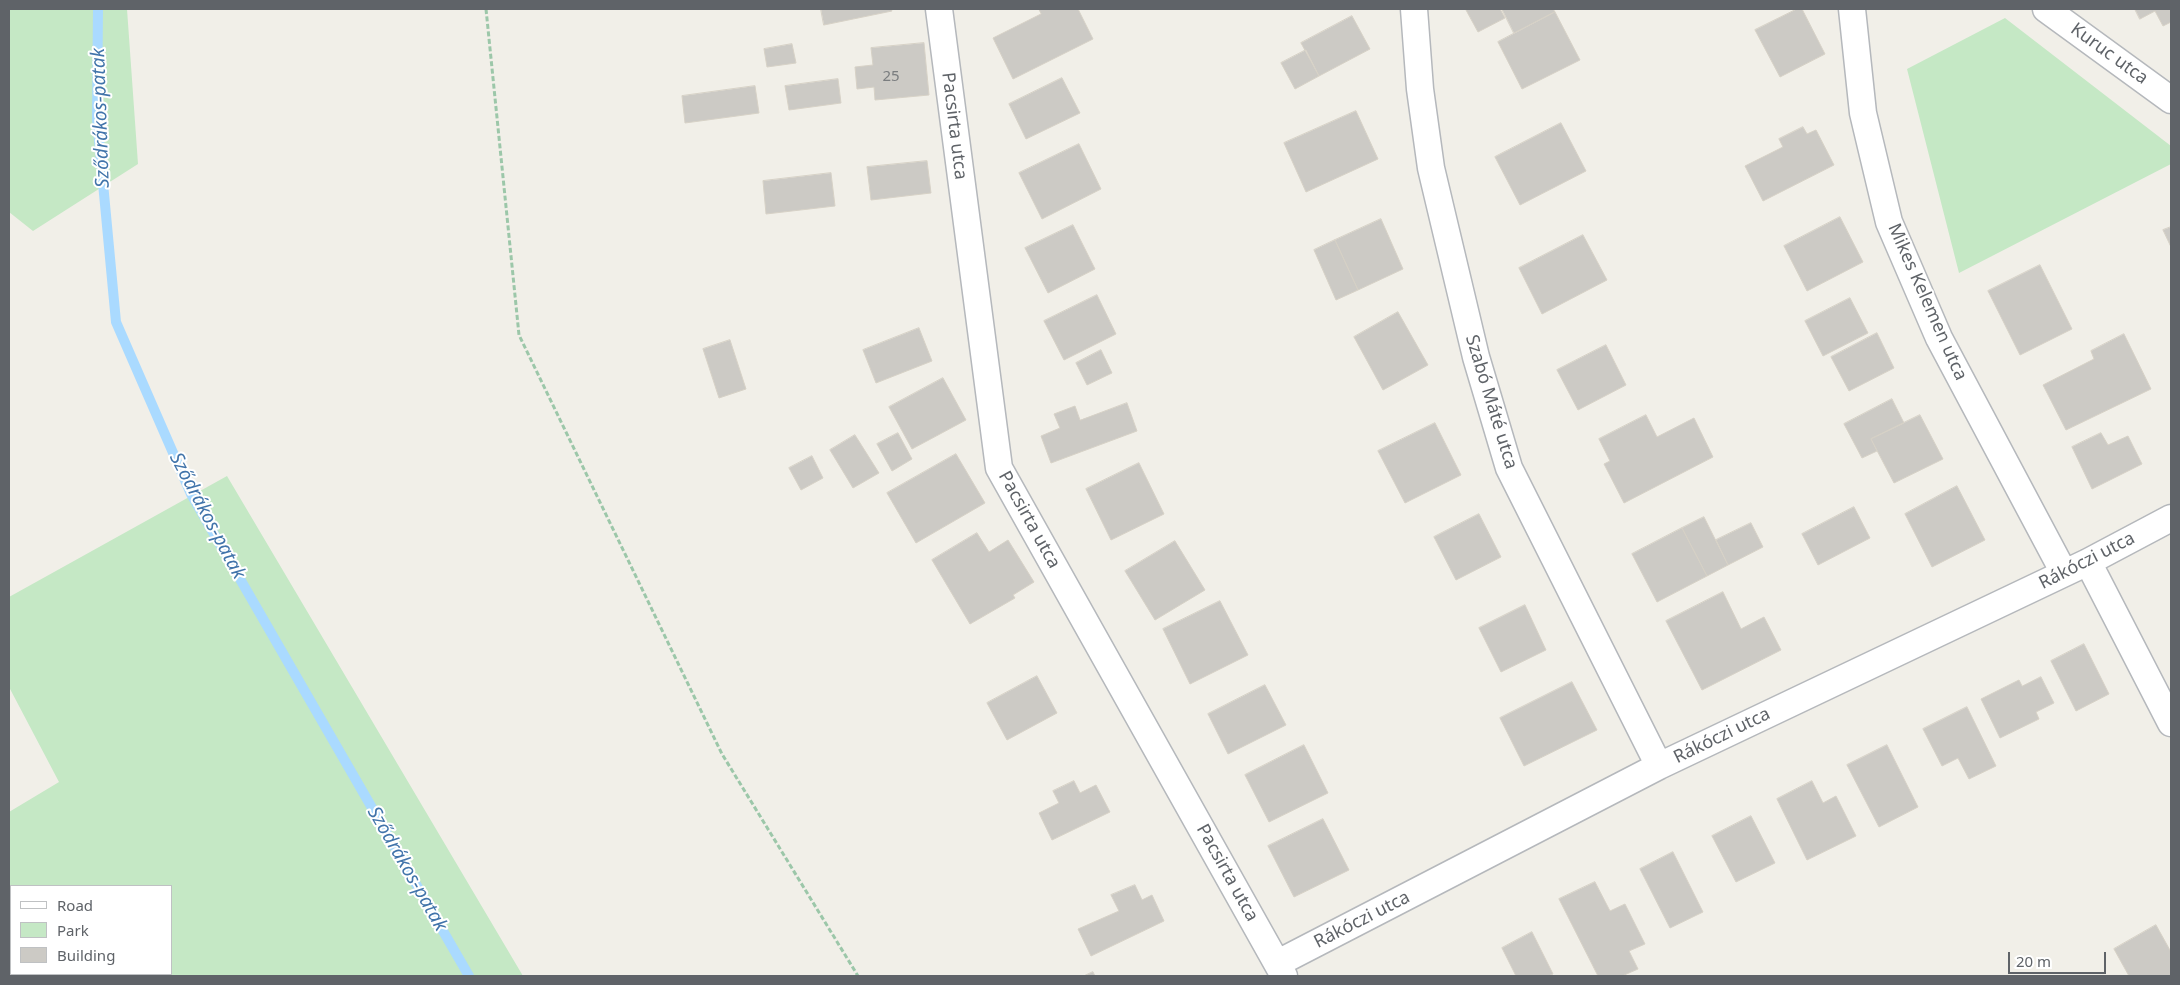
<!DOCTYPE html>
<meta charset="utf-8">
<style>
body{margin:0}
#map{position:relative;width:2180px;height:985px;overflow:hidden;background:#f1efe8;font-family:"Noto Sans",sans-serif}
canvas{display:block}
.frame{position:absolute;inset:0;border:10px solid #5f6368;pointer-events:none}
.legend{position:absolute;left:10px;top:885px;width:162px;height:90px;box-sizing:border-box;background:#fff;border:1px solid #bfc1c3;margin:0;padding:6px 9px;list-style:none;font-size:15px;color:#5f6368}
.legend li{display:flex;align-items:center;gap:10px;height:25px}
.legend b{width:25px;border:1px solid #bfc1c3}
.scale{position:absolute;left:2008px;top:952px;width:98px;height:22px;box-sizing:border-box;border:2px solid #5f6368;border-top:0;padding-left:6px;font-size:15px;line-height:18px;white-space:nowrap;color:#5f6368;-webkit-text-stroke:4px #fff;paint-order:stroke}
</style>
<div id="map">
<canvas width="2180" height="985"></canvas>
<div class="frame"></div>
<ul class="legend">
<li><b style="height:6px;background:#fff"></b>Road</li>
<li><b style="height:14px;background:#c5e8c5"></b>Park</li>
<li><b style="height:14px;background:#cccac5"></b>Building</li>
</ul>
<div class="scale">20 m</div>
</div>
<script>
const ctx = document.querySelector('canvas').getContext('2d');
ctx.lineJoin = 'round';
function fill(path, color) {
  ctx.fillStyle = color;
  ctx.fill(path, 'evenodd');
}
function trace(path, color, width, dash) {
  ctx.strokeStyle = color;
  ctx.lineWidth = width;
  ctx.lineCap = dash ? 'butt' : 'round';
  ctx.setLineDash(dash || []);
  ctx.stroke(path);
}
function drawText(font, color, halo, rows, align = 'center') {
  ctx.font = font + ' "Noto Sans",sans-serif';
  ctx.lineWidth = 4;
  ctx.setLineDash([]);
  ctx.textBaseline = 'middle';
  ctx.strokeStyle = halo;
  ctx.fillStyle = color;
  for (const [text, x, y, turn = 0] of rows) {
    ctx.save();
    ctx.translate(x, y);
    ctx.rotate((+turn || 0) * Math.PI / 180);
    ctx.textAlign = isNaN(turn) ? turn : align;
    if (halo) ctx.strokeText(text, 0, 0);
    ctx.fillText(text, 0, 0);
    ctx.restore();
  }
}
const green = new Path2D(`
 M9 9H127L138 164 33 231 9 212Z
 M2005 18 2171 146V164L1959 273 1907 69Z
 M227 476 523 976H9V812L59 782 9 687V597ZM11 886H171V974H11Z`);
const stream = new Path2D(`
 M98 9 97 119 116 322 191 494 469 976`);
const building = new Path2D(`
 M821 9H891L892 11 824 25Z
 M1039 9H1078L1093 39 1013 79 993 38 1041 14Z
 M1470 9H1500L1505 18 1478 32 1466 10Z
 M1502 9H1553L1555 12 1514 33Z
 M1797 9H1802L1825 54 1780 77 1755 30Z
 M2135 9H2171V22L2163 26 2155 11 2140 19Z
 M1555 12 1580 60 1522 89 1498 42Z
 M1352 16 1370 49 1319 76 1301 43Z
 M924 43 929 95 875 100 874 87 857 89 855 67 873 65 871 48Z
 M792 44 796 63 767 67 764 49Z
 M1306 50 1319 76 1295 89 1281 63Z
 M1062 78 1080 113 1026 139 1009 104Z
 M838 79 841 103 789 110 785 86Z
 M755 86 759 113 685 123 682 96Z
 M1356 111 1378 159 1306 192 1284 143Z
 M1561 123 1586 171 1520 205 1495 157Z
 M1803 127 1807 134 1816 130 1834 165 1763 201 1745 166 1783 147 1779 139Z
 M1079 144 1101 189 1042 219 1019 173Z
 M927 161 931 193 871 200 867 167Z
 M831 173 835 206 766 214 763 181Z
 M1840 217 1863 262 1807 291 1784 246Z
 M1381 219 1403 269 1358 290 1335 240Z
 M1073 225 1095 269 1048 293 1025 248Z
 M2171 227V247L2163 230Z
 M1583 235 1607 280 1542 314 1519 268Z
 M1335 240 1358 290 1336 300 1314 250Z
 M2040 265 2072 329 2020 355 1988 291Z
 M1097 295 1116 334 1064 360 1044 321Z
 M1850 298 1868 333 1823 356 1805 321Z
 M1398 312 1428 365 1383 390 1354 337Z
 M919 328 932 361 876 383 863 350Z
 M1877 333 1894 368 1849 391 1831 357Z
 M2124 334 2151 389 2066 430 2043 385 2094 359 2091 351Z
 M730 340 746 389 719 398 703 349Z
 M1606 345 1626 385 1578 410 1557 370Z
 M1101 350 1112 373 1087 385 1076 363Z
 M943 378 966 420 912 449 889 407Z
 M1892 399 1904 423 1871 439 1877 451 1862 458 1844 424Z
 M1127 403 1137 431 1051 463 1041 436 1060 428 1054 414 1075 406 1080 420Z
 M1646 415 1657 437 1694 418 1713 457 1624 503 1604 464 1610 461 1599 439Z
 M1920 415 1943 459 1894 483 1871 439Z
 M1435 423 1461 475 1405 503 1378 451Z
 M898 433 912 459 892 471 877 444Z
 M2101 433 2108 445 2128 436 2142 464 2092 489 2072 447Z
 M855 435 879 473 853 488 830 450Z
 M956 454 985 503 916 543 887 493Z
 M812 456 823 478 801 490 789 468Z
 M1139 463 1164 514 1111 540 1086 489Z
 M1957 486 1985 540 1932 567 1905 514Z
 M1854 507 1870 538 1818 565 1802 534Z
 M1479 514 1501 557 1456 580 1434 537Z
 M1704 517 1728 565 1707 576 1682 528Z
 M1751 523 1763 547 1728 565 1716 540Z
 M1682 528 1707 576 1657 602 1632 554Z
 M977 533 989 552 1008 540 1034 582 1013 595 1015 598 970 624 932 560Z
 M1175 541 1205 590 1155 620 1125 571Z
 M1723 592 1741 629 1764 617 1781 650 1702 690 1666 621Z
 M1220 601 1248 655 1190 684 1163 629Z
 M1525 605 1546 650 1501 672 1479 628Z
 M2084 644 2109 694 2076 711 2051 661Z
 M1037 676 1057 713 1007 740 987 703Z
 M2041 677 2054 703 2036 712 2039 719 2000 738 1981 699 2019 680 2022 686Z
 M1572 682 1597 730 1524 766 1500 718Z
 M1265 685 1286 725 1228 754 1208 714Z
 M1967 707 1996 766 1969 779 1958 758 1942 766 1923 729Z
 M1304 745 1328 793 1269 822 1245 775Z
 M1887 745 1918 807 1879 827 1847 765Z
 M1074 781 1080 793 1096 785 1110 812 1052 840 1039 813 1059 803 1053 791Z
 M1812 781 1823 803 1836 796 1856 836 1807 860 1777 799Z
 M1751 816 1775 863 1736 882 1712 836Z
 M1323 819 1349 870 1294 897 1268 846Z
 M1673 852 1703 912 1670 928 1640 869Z
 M1595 882 1610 911 1625 904 1645 944 1629 951 1638 969 1622 976H1598L1559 899Z
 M1135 885 1142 900 1152 895 1164 921 1091 956 1078 929 1119 911 1111 895Z
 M2156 925 2171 952V976H2129L2114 949Z
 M1532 932 1553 974 1548 976H1516L1502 948Z
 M1093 972 1095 976H1084Z`);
const path = new Path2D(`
 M486 9 519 335 722 754 858 976`);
const minor = new Path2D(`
 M939 9 999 468 1284 976
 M1414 9 1420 89 1431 168 1476 357 1509 468 1659 766
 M1852 9 1863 113 1889 222 1939 338 2064 573
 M2046 9 2171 100
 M2088 562 2171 723
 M1278 963 1659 766 2088 562 2171 518`);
const numberNames = [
 ["25",891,77]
];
const streetNames = [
 ["Kuruc utca",2109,54,36],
 ["Pacsirta utca",954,126,83],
 ["Mikes Kelemen utca",1927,302,66],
 ["Szabó Máté utca",1491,402,73],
 ["Pacsirta utca",1029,520,61],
 ["Rákóczi utca",2087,561,-27],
 ["Rákóczi utca",1722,736,-26],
 ["Pacsirta utca",1227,873,61],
 ["Rákóczi utca",1362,920,-27]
];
const waterNames = [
 ["Sződrákos-patak",101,118,-92],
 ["Sződrákos-patak",207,516,62],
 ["Sződrákos-patak",407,869,60]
];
fill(green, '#c5e8c5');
trace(stream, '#aadaff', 10);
fill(building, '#cccac5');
trace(building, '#d6d1c6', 1);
trace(minor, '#b5b8bc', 29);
trace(path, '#9cc7a9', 3, [5, 2.5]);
trace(minor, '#fff', 26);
drawText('15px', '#7a7d7f', null, numberNames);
drawText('18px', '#5f6368', '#fff', streetNames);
drawText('italic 19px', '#4174aa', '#fff', waterNames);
</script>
